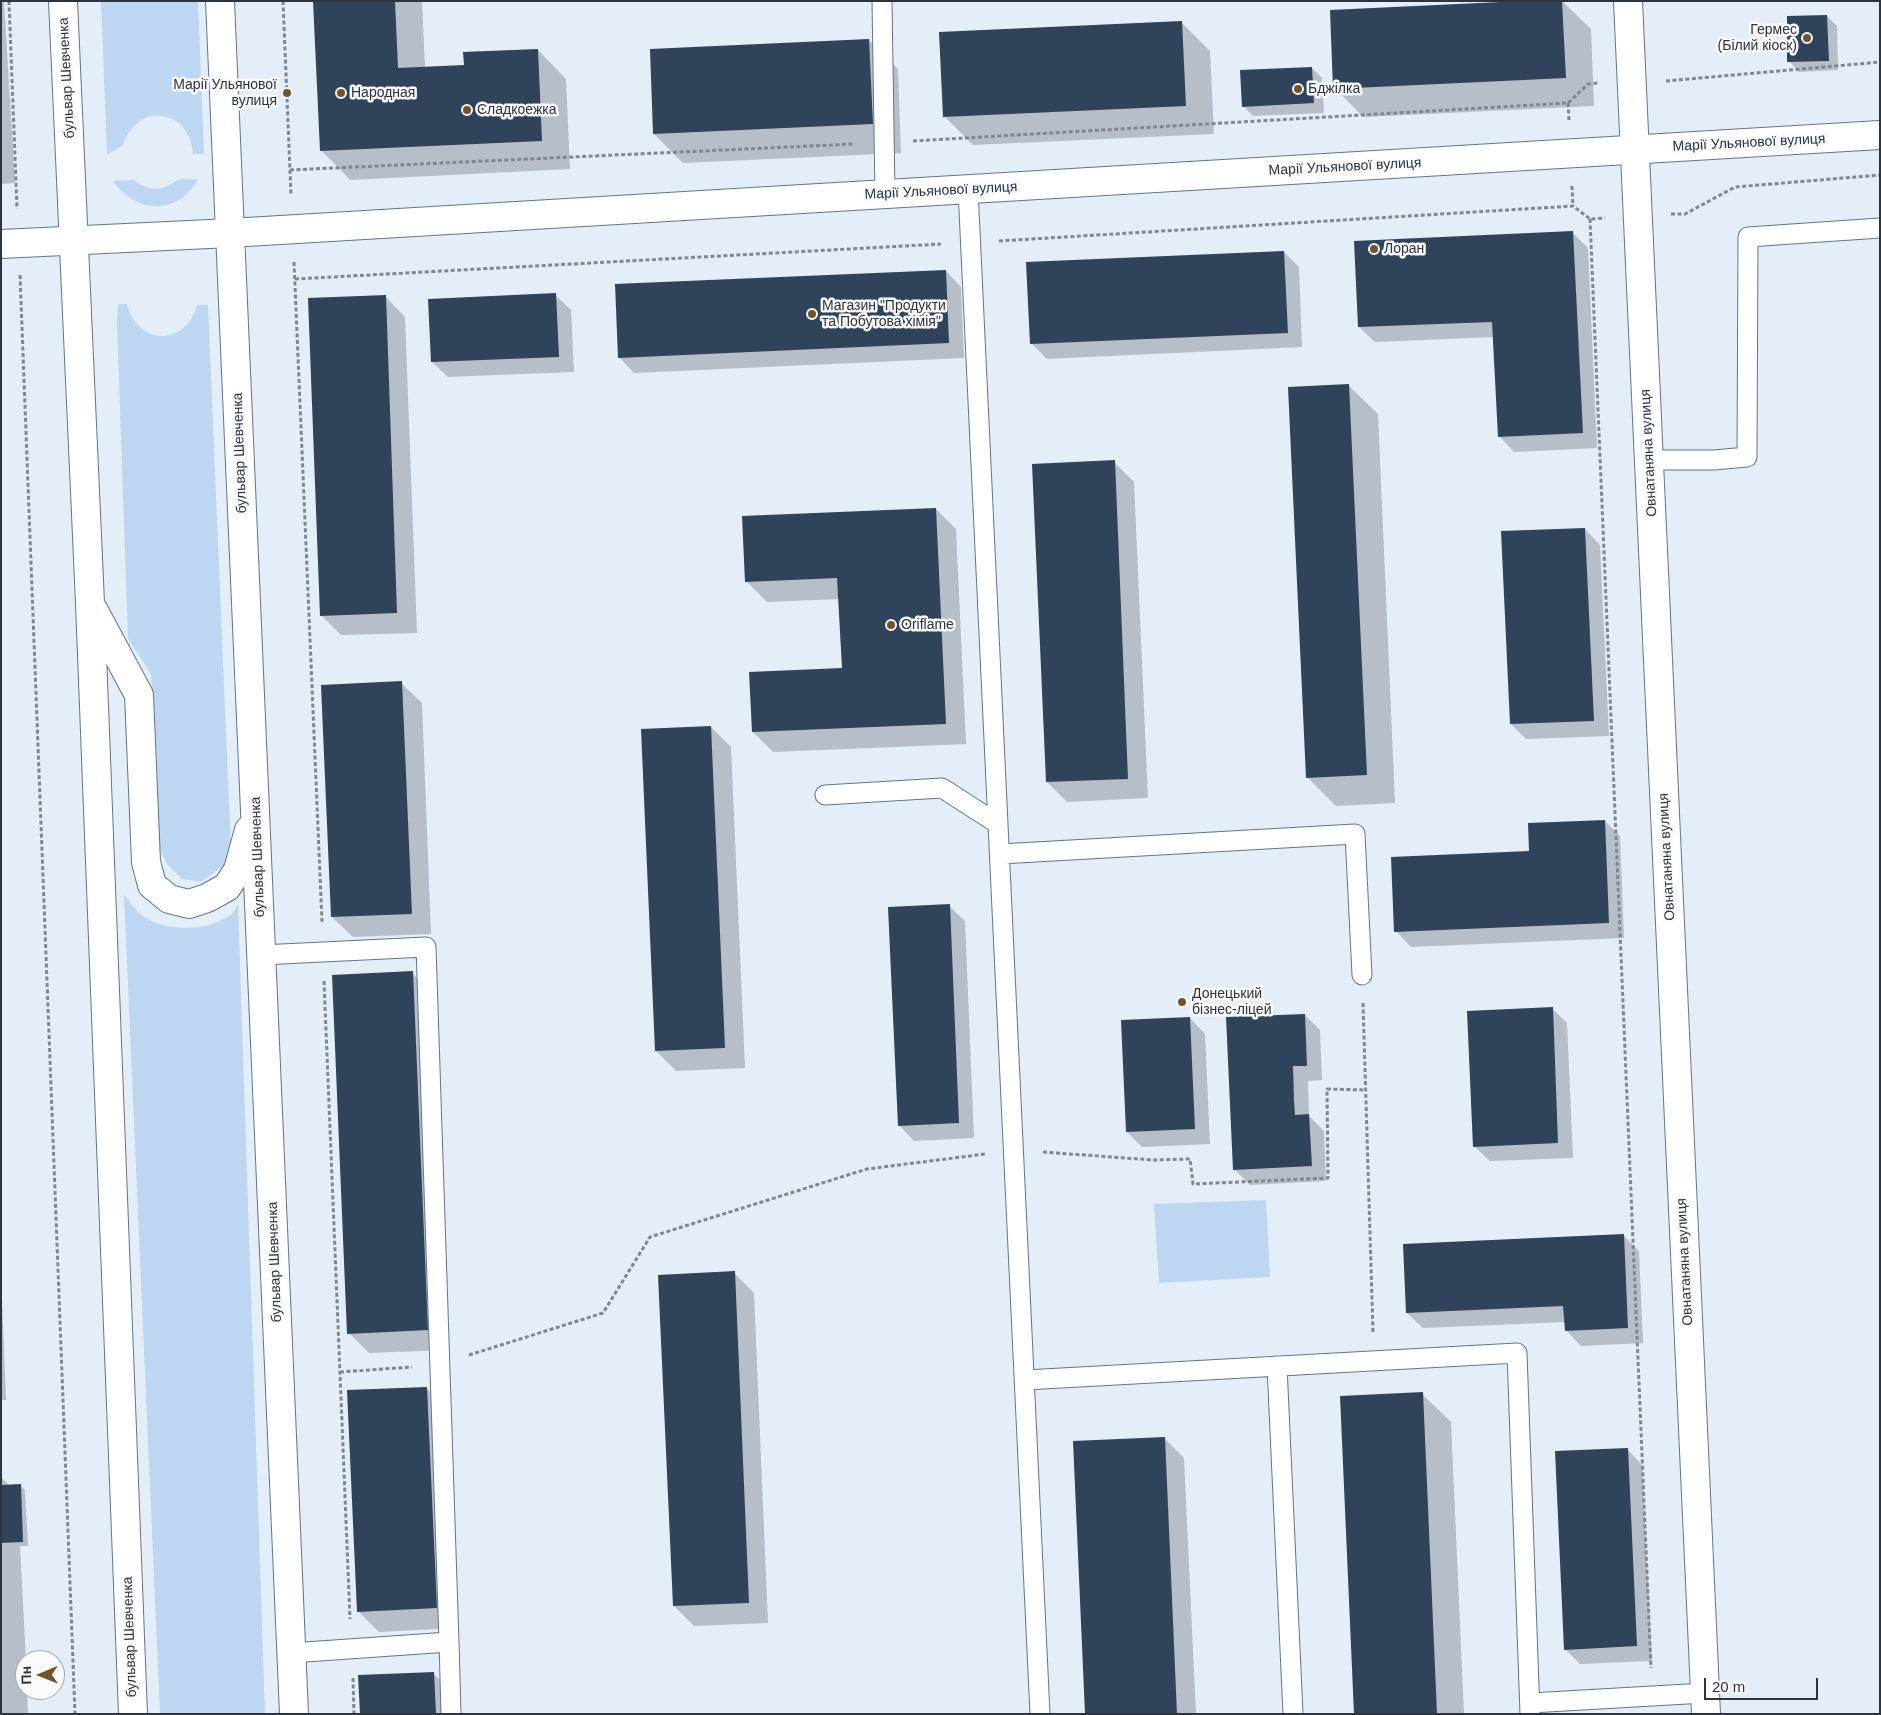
<!DOCTYPE html>
<meta charset="utf-8">
<style>
body{margin:0}
#map{position:relative;width:1881px;height:1715px;overflow:hidden;background:#e4eef9;font-family:Helvetica,sans-serif}
canvas{display:block}
.frame{position:absolute;inset:0;border:2px solid #2b343f;pointer-events:none}
.north{position:absolute;left:15px;top:1650px;width:50px;height:50px;box-sizing:border-box;background:#fafafa;border:1px solid #a7abaf;border-radius:50%;rotate:269deg;font-size:14px;font-weight:700;line-height:20px;text-align:center;color:#2b343f}
.north::after{content:'';display:block;margin:auto;width:18px;height:22px;background:#735329;clip-path:polygon(50% 0,100% 100%,50% 72%,0 100%)}
.scale{position:absolute;left:1704px;top:1678px;width:114px;height:22px;box-sizing:border-box;border:2px solid #2b343f;border-top:0;padding-left:6px;font-size:15px;line-height:18px;white-space:nowrap;color:#2b343f;-webkit-text-stroke:4px #fafafa;paint-order:stroke}
</style>
<div id="map">
<canvas width="1881" height="1715"></canvas>
<div class="frame"></div>
<div class="north">Пн</div>
<div class="scale">20 m</div>
</div>
<script>
const ctx = document.querySelector('canvas').getContext('2d');
ctx.lineJoin = 'round';
function fill(path, color) {
  ctx.fillStyle = color;
  ctx.fill(path, 'evenodd');
}
function trace(path, color, width, dash) {
  ctx.strokeStyle = color;
  ctx.lineWidth = width;
  ctx.lineCap = dash ? 'butt' : 'round';
  ctx.setLineDash(dash || []);
  ctx.stroke(path);
}
function drawText(font, color, halo, rows, align = 'center') {
  ctx.font = font + ' Helvetica,sans-serif';
  ctx.lineWidth = 5;
  ctx.setLineDash([]);
  ctx.textBaseline = 'middle';
  ctx.strokeStyle = halo;
  ctx.fillStyle = color;
  for (const [text, x, y, turn = 0] of rows) {
    ctx.save();
    ctx.translate(x, y);
    ctx.rotate((+turn || 0) * Math.PI / 180);
    ctx.textAlign = isNaN(turn) ? turn : align;
    if (halo) ctx.strokeText(text, 0, 0);
    ctx.fillText(text, 0, 0);
    ctx.restore();
  }
}
const green = new Path2D(`
 M101 1H198L204 154H193C190 108 137 101 123 145L107 155Z
 M198 179C178 216 136 214 113 181L134 180C144 188 155 192 168 186 171 185 174 181 178 180 184 178 192 180 198 179Z
 M118 304H127C137 346 186 347 197 305H208L231 851 224 865 201 882 182 879 167 864 158 846 151 674 128 639 117 324Z
 M124 895C129 900 134 908 139 913 161 932 205 933 229 916 233 914 236 908 238 904L265 1714H160Z
 M1266 1200 1270 1277 1159 1283 1154 1204Z`);
const shadow = new Path2D(`
 M1 1H4L15 183 1 184Z
 M315 1H422L425 68 465 66 538 50 566 79 570 169 350 180 322 151Z
 M1548 1H1562L1591 29 1594 106 1363 117 1335 88Z
 M1827 16 1837 26 1838 70 1799 72 1789 61Z
 M1181 22 1210 51 1214 134 973 145 944 116Z
 M869 40 898 69 901 153 683 163 654 134Z
 M1312 68 1322 78 1324 113 1253 116 1243 106Z
 M1573 233 1588 248 1597 448 1514 452 1499 436 1494 337 1375 342 1359 327Z
 M1284 252 1299 267 1302 347 1047 359 1031 343Z
 M946 271 961 287 964 358 634 373 619 357Z
 M555 295 571 310 574 372 448 377 432 362Z
 M385 296 405 317 417 633 341 635 321 615Z
 M1349 386 1378 414 1395 803 1336 806 1307 777Z
 M1114 462 1134 482 1148 798 1067 802 1047 782Z
 M936 509 956 529 966 744 773 752 753 732 843 669 840 599 767 602 747 582Z
 M1585 529 1600 545 1609 736 1526 739 1511 724Z
 M401 683 422 703 431 934 353 937 332 917Z
 M711 727 731 747 745 1068 676 1071 656 1051Z
 M1605 821 1620 836 1624 938 1411 947 1396 931 1530 852Z
 M949 906 965 921 974 1138 914 1141 899 1125Z
 M412 973 432 993 448 1350 369 1353 349 1333Z
 M1552 1008 1567 1023 1573 1158 1490 1161 1474 1146Z
 M1305 1015 1320 1030 1322 1080 1308 1081 1309 1116 1324 1131 1326 1181 1250 1185 1234 1169Z
 M1190 1018 1205 1034 1210 1144 1142 1147 1127 1132Z
 M1623 1235 1639 1251 1643 1343 1581 1346 1566 1330 1565 1322 1423 1328 1407 1313Z
 M1 1273 6 1400H1Z
 M734 1273 754 1293 768 1623 694 1626 674 1606Z
 M426 1388 447 1408 456 1628 379 1632 358 1611Z
 M1422 1394 1451 1422 1464 1714H1355Z
 M1164 1438 1184 1458 1196 1714H1086Z
 M1627 1449 1642 1465 1652 1661 1580 1664 1565 1649Z
 M1 1477 10 1486 20 1485 25 1490 28 1546H20L26 1660 25 1690H27L28 1714H1Z
 M433 1673 454 1693V1714H361Z`);
const building = new Path2D(`
 M313 1H395L398 68 464 65 463 52 538 49 542 141 320 151Z
 M1522 1H1562L1566 78 1333 89 1330 10Z
 M1827 15 1829 61 1787 62V16Z
 M1182 21 1186 106 943 117 939 32Z
 M869 39 873 124 653 134 650 49Z
 M1312 67 1314 103 1242 107 1240 70Z
 M1573 231 1583 433 1498 437 1492 322 1358 327 1354 241Z
 M1284 251 1288 333 1030 344 1026 262Z
 M946 270 949 343 618 358 615 284Z
 M556 293 559 357 431 362 428 299Z
 M386 295 397 613 320 616 308 298Z
 M1349 384 1367 775 1306 778 1288 387Z
 M1115 460 1128 779 1046 782 1032 464Z
 M936 508 946 724 752 732 749 672 842 668 837 578 745 582 742 516Z
 M1585 528 1594 721 1510 724 1501 531Z
 M402 681 412 914 331 917 321 685Z
 M711 726 725 1048 655 1051 641 729Z
 M1605 820 1609 923 1394 932 1391 857 1529 851 1528 823Z
 M950 904 959 1123 898 1126 888 907Z
 M413 971 428 1330 347 1334 332 975Z
 M1553 1007 1558 1143 1473 1147 1467 1011Z
 M1305 1014 1307 1066H1293L1294 1101 1295 1115 1309 1114 1312 1166 1233 1170 1226 1017Z
 M1190 1017 1195 1129 1126 1132 1121 1020Z
 M1624 1234 1628 1328 1565 1331 1563 1306 1406 1313 1403 1244Z
 M735 1271 749 1603 673 1606 658 1275Z
 M427 1387 437 1608 357 1612 347 1390Z
 M1423 1392 1437 1714H1354L1340 1396Z
 M1165 1437 1177 1714H1085L1073 1441Z
 M1628 1448 1637 1646 1564 1650 1555 1451Z
 M21 1484 23 1542 1 1543V1485Z
 M434 1672 436 1714H360L358 1675Z`);
const path = new Path2D(`
 M9 1 17 209
 M283 1 291 195
 M1666 81 1880 62
 M1568 103 1569 120
 M913 141 1568 103 1588 84 1598 83
 M290 170 854 144
 M1572 186 1573 206
 M1671 214H1685L1735 187 1880 175
 M1590 219 1651 1668
 M999 241 1573 206 1590 219 1605 218
 M294 262 322 922
 M20 275 75 1714
 M295 279 941 244
 M324 981 350 1619
 M1363 1003 1373 1332
 M1043 1152 1153 1160 1190 1159 1193 1184 1328 1178 1327 1089 1366 1090
 M469 1355 603 1313 650 1237 867 1169 985 1154
 M340 1372 412 1367
 M353 1678 354 1714`);
const service = new Path2D(`
 M882 1 885 194
 M968 189 1040 1714
 M1650 460H1714L1747 457 1748 237 1880 228
 M825 795 942 788 998 824
 M1000 854 1355 834 1362 975
 M261 955 426 947 449 1642 291 1653
 M1277 1366 1293 1714
 M1025 1380 1517 1353 1530 1714
 M449 1642 451 1714
 M1530 1703 1705 1693`);
const minor = new Path2D(`
 M1628 1 1706 1714`);
const tertiary = new Path2D(`
 M1 244 230 233 1880 135`);
const secondary = new Path2D(`
 M63 1 90 603 133 1714
 M220 1 294 1714
 M94 611 139 695 146 862 152 885 169 899 189 904 207 898 227 887 238 870 249 830`);
const markers = [
 [1807,38,5,"#735329"],
 [1298,89,5,"#735329"],
 [287,93,5,"#735329"],
 [341,93,5,"#735329"],
 [467,110,5,"#735329"],
 [1374,249,5,"#735329"],
 [812,314,5,"#735329"],
 [891,625,5,"#735329"],
 [1182,1002,5,"#735329"]
];
const poiNames = [
 ["Гермес",1797,30,"right"],
 ["(Білий кіоск)",1797,46,"right"],
 ["Марії Ульянової",277,85,"right"],
 ["вулиця",277,101,"right"],
 ["Бджілка",1308,89],
 ["Народная",351,93],
 ["Сладкоежка",477,110],
 ["Лоран",1384,249],
 ["Магазин \"Продукти",822,306],
 ["та Побутова хімія\"",822,322],
 ["Oriflame",901,625],
 ["Донецький",1192,994],
 ["бізнес-ліцей",1192,1010]
];
const streetNames = [
 ["бульвар Шевченка",67,78,-93],
 ["Марії Ульянової вулиця",1749,143,-3],
 ["Марії Ульянової вулиця",1345,167,-3],
 ["Марії Ульянової вулиця",941,191,-3],
 ["бульвар Шевченка",240,453,-92],
 ["Овнатаняна вулиця",1649,453,-93],
 ["бульвар Шевченка",258,857,-92],
 ["Овнатаняна вулиця",1667,857,-93],
 ["бульвар Шевченка",275,1262,-92],
 ["Овнатаняна вулиця",1685,1262,-93],
 ["бульвар Шевченка",130,1637,-92]
];
fill(green, '#bdd7f3');
fill(shadow, '#0003');
fill(building, '#2f435a');
trace(service, '#60758e', 21);
trace(minor, '#60758e', 30);
trace(tertiary, '#60758e', 30);
trace(secondary, '#60758e', 30);
trace(path, '#7e8893', 3, [4, 2.5]);
trace(service, '#fff', 19);
trace(minor, '#fff', 28);
trace(tertiary, '#fff', 28);
trace(secondary, '#fff', 28);
for (const [x, y, r, color] of markers) {
  const dot = new Path2D();
  dot.arc(x, y, r, 0, 2 * Math.PI);
  ctx.fillStyle = color;
  ctx.fill(dot);
  trace(dot, '#fafafa', 2);
}
drawText('14px', '#2b343f', '#fafafa', poiNames, 'left');
drawText('14px', '#2b343f', '#fafafa', streetNames);
</script>
